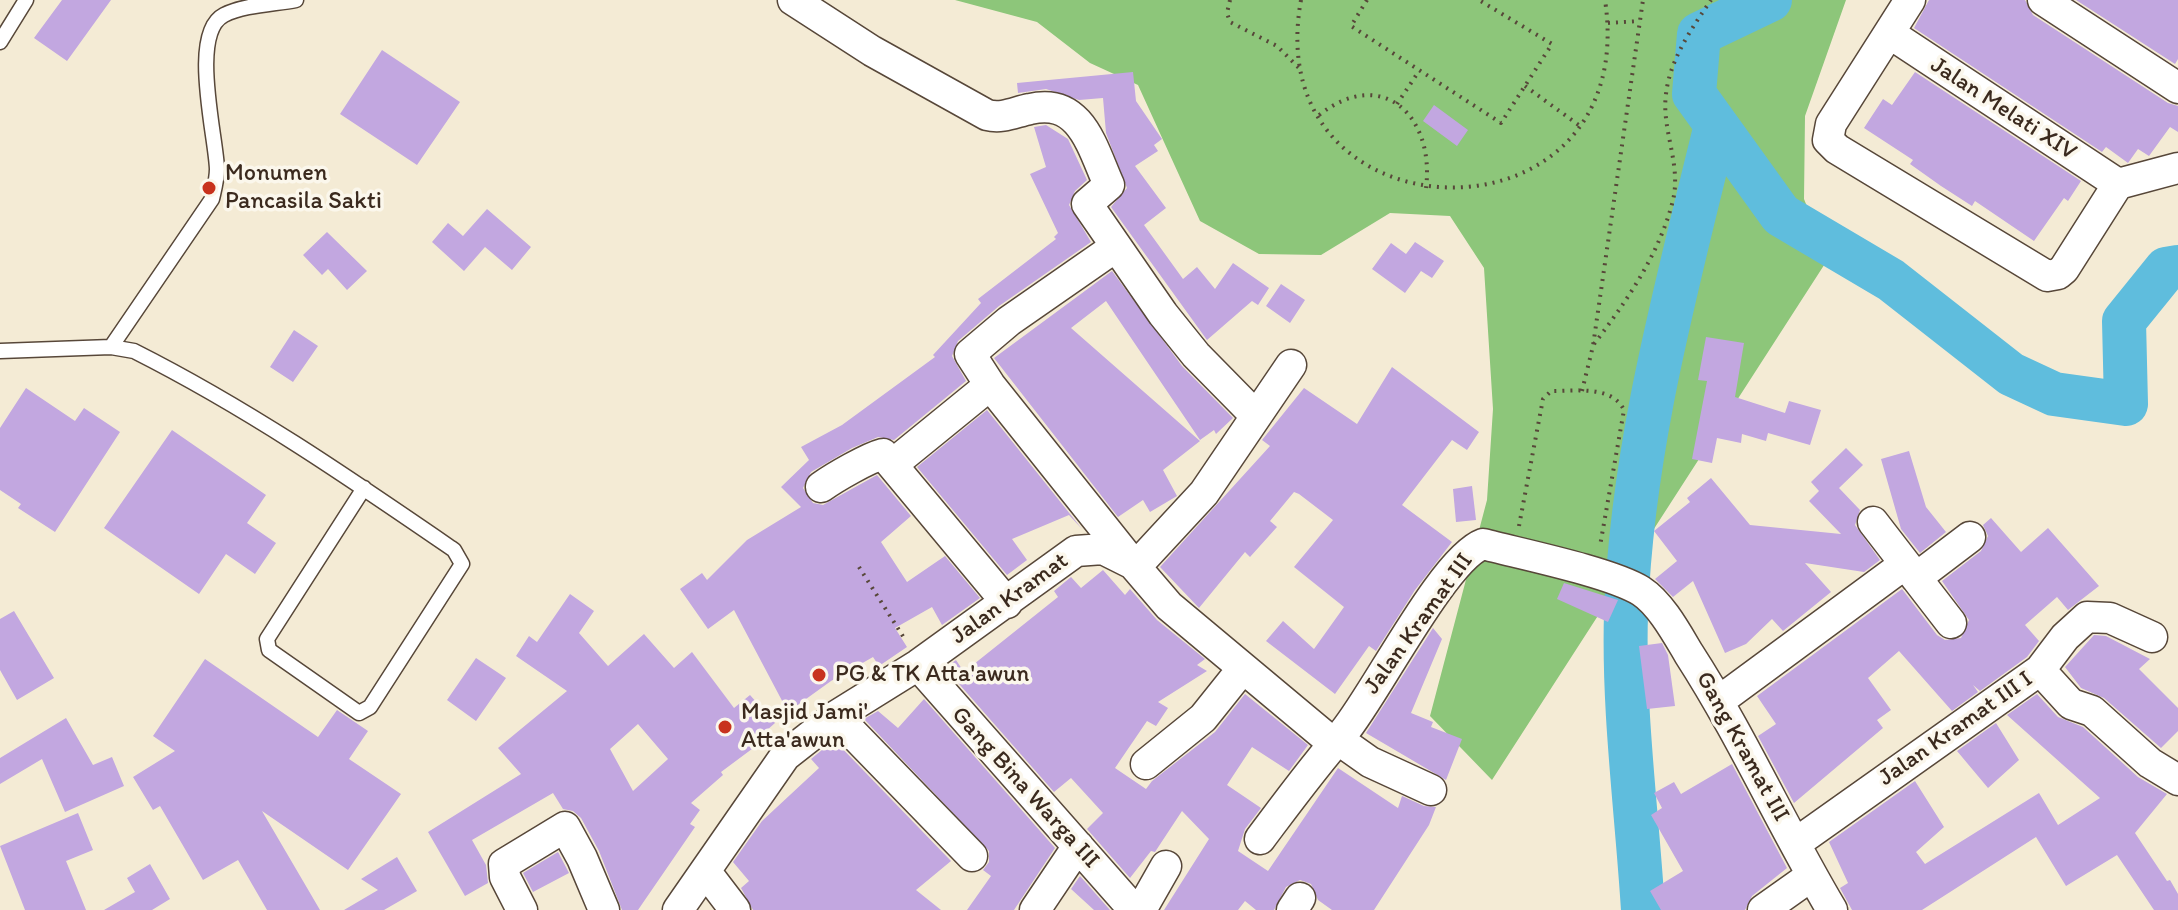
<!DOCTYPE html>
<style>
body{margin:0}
canvas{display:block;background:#f4ebd5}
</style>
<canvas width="2178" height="910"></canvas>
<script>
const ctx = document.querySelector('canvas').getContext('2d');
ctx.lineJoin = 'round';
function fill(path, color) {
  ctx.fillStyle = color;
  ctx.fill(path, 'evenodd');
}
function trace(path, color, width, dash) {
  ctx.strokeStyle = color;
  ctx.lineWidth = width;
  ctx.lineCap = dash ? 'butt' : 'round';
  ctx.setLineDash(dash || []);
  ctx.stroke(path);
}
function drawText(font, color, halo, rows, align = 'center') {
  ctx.font = font + ' Itim,sans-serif';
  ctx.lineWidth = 7;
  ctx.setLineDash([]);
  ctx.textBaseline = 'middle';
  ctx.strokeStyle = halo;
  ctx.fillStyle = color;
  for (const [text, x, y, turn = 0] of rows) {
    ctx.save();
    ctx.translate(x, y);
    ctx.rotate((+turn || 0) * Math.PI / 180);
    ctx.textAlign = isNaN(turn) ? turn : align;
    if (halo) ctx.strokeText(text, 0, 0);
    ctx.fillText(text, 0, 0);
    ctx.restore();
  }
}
const green = new Path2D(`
 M955 0H1846L1805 116 1804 199 1828 259 1492 780 1430 716 1487 500 1493 409 1484 268 1450 216 1390 213 1321 255 1259 254 1200 221 1138 85 1090 63 1037 22Z`);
const river = new Path2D(`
 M1770 0 1699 34 1694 94 1781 215 1891 280 2011 374 2054 394 2126 404 2124 321 2166 269 2178 267
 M1643 910C1637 812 1623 712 1626 613 1632 447 1677 286 1716 125`);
const building = new Path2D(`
 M62 0H111L67 61 34 38Z
 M1929 0H2025L2033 15 2168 103 2178 106V132L2170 127 2149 156 2138 149 2128 163 2106 147 2102 152 1914 28Z
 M2076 0H2178V59L2175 64Z
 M382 50 460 102 417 165 340 114Z
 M1133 72 1136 101 1162 139 1154 145 1158 151 1135 166 1166 208 1144 225 1183 279 1197 267 1215 289 1233 263 1269 288 1258 305 1252 301 1207 340 1111 207 1127 188 1106 133 1103 98 1079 100 1046 89 1018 93 1017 83Z
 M1915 72 2081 181 2068 201 2064 198 2034 241 1975 201 1972 206 1941 186 1910 164 1913 160 1864 128 1883 99 1892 105Z
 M1434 105 1468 130 1457 146 1423 121Z
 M1046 125 1068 139 1087 180 1075 191 1069 205 1091 242 999 306 958 341 952 356 966 381 894 440 878 437 852 448 811 472 803 488 813 503 823 505 877 475 911 516 881 542 907 582 945 556 980 598 942 625 932 607 895 628 907 647 879 666 873 657 831 681 788 712 734 610 708 629 680 589 702 573 707 580 747 540 801 507 781 487 809 460 801 447 842 425 935 357 933 355 981 303 978 299 1056 239 1054 237 1058 233 1030 174 1046 167 1034 127Z
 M487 209 531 247 512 270 485 247 464 271 432 242 448 223 463 236Z
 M327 232 367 271 347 290 328 269 322 275 303 255Z
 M1415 242 1444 261 1432 278 1421 271 1405 293 1372 269 1391 243 1406 254Z
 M1112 271 1182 366 1233 418 1216 434 1214 430 1200 440 1106 301 1071 328 1200 441 1163 470 1177 496 1150 512 1143 500 1118 517 994 358Z
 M1281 284 1305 300 1290 323 1266 306Z
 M294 330 318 346 293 382 270 367Z
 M1706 337 1744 343 1735 397 1785 413 1789 401 1821 410 1810 445 1768 433 1766 441 1742 434 1741 443 1717 438 1712 463 1692 459 1707 381 1698 380Z
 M1392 367 1479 432 1467 450 1452 440 1402 505 1452 542 1415 590 1376 651 1369 646 1335 694 1266 641 1283 621 1314 649 1344 607 1294 567 1333 520 1299 494 1294 492 1270 521 1277 527 1250 557 1245 552 1199 608 1160 567 1270 446 1262 440 1304 388 1357 424Z
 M26 388 75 421 84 408 120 432 55 532 18 508 21 504 0 490V428Z
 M987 410 1082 529 1069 515 1012 539 1027 560 1007 575 917 467Z
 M172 430 266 495 247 523 276 543 255 574 226 554 199 594 104 528Z
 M1846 448 1863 465 1839 488 1860 510 1855 525 1880 560 1864 572 1805 563 1831 592 1783 631 1772 619 1746 644 1725 653 1693 581 1673 597 1655 579 1677 561 1654 531 1690 502 1687 498 1711 478 1750 525 1841 534 1809 501 1819 491 1811 482Z
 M1909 451 1926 507 1946 532 1920 553 1901 529 1881 459Z
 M1472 486 1476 520 1456 522 1453 489Z
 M1991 518 2021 552 2048 528 2099 586 2068 610 2057 597 2025 625 2039 641 2027 657 1980 691 1973 685 1978 692 1952 711 1899 651 1868 678 1891 710 1877 720 1883 728 1794 803 1758 736 1776 724 1757 696 1902 589 1937 635 1945 640 1961 638 1969 620 1942 581 1981 551 1988 536 1983 525Z
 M1103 570 1125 595 1130 589 1157 620 1205 659 1197 665 1207 671 1158 702 1168 708 1156 726 1147 721 1115 768 1146 789 1152 781 1215 732 1245 694 1308 745 1289 771 1252 747 1227 785 1261 808 1245 829 1238 851 1268 871 1338 768 1398 808 1402 796 1424 806 1436 807 1429 825 1374 910H1332L1318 900 1311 884 1300 880 1286 887 1274 910H1256L1245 901 1238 910H1164L1209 839 1182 811 1155 852 1151 851 1130 878 1087 829 1103 813 1071 778 1054 792 945 668 956 660 964 672 1058 597 1054 591 1071 577 1081 588Z
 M1564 583 1618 600 1608 622 1557 599Z
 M570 594 594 611 579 633 608 666 644 634 674 668 692 652 734 708 750 695 775 723 757 739 760 743 721 772 723 775 691 803 700 810 690 824 695 827 638 910H622L599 851 581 818 573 811 563 809 553 793 472 840 486 865 488 883 465 896 428 832 521 774 498 748 567 691 516 656 529 636 537 642ZM638 724 668 759 633 791 610 749Z
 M14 611 54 678 17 700 0 670V619Z
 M1433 628 1442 639 1411 713 1433 722 1431 727 1462 739 1446 780 1366 733Z
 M2094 635 2106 636 2150 659 2139 669 2178 708V731L2161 748 2104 698 2081 688 2065 667Z
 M1662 643 1668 655 1675 706 1647 709 1639 646Z
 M476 658 506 678 476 721 447 700Z
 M205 659 318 737 337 710 368 731 349 759 401 794 348 870 262 811 320 910H267L238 860 203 880 160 806 153 810 133 777 175 751 153 736Z
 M2037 694 2058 717 2083 727 2138 777 2167 794 2135 833 2167 881 2170 880 2178 894V910H2154L2117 855 2066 886 2036 837 1922 910H1852L1840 888 1848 883 1829 842 1915 781 1944 827 1916 852 1925 864 2039 793 2058 825 2100 798 2007 715Z
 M924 699 1055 848 1014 910H967L991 876 983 870 989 862V851L864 719 878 711 898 728Z
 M66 718 93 765 112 757 124 786 65 812 42 759 0 784V758Z
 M1996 723 2019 760 1988 788 1957 751Z
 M834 740 951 861 916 890 941 910H753L741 888 749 881 733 862 762 821 819 768 811 759Z
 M1732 764 1787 868 1752 896 1745 910H1661L1650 891 1683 871 1651 815 1662 808 1654 793 1674 782 1681 794Z
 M78 813 93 850 66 861 86 910H25L0 846Z
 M558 852 569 873 533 892 523 873Z
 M397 857 417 891 384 910H344L378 890 361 879Z
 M150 864 170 899 152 910H104L135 892 127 878Z
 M1080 876 1110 910H1094L1071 889Z`);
const path = new Path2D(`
 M1230 0 1227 13 1230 22 1277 46 1301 70
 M1301 0C1256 246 1643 254 1605 0
 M1367 0 1351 26 1501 123 1552 44 1479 0
 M1608 23 1640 21
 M1525 86 1580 126
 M1397 104 1419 71
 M1319 115C1383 65 1435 117 1426 188
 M1594 344C1626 302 1658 256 1672 204 1683 166 1661 131 1666 94 1670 59 1692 28 1711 0
 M1582 391 1593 346 1643 0
 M1519 526 1543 399 1551 391C1575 391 1612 385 1624 410L1600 546
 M859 567 906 641`);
const service = new Path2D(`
 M0 42 26 0
 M111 347 212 199C214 190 217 179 217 169 216 136 189 33 224 15 243 5 275 4 296 0
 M0 351 111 347 134 351C249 409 349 478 454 550L462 564 370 707 359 713 269 650 267 639 364 488`);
const minor = new Path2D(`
 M793 0 872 51 987 115C1003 119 1015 112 1030 109 1081 97 1092 147 1109 185L1087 204 1163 314 1196 355 1256 416
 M1910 0 1831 124 1828 140 1837 149 2047 276 2058 274 2064 269 2118 184 2178 168
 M2043 0 2178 88
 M1889 33 2118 184
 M1114 248 1009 321 970 354 990 385 1133 564 1141 561 1204 493 1291 365
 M893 464 990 385
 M821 487C835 477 868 458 883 454L1007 603
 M1873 522 1951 623
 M1916 578 1970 537
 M918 665 1134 910
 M2040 670 2071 704 2092 711 2150 763 2178 780
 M1719 701 1905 564
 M836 716 972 856
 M1146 764 1203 718 1243 668
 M1260 839C1287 803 1314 766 1344 732 1375 695 1443 559 1483 544 1521 554 1610 572 1641 591 1661 604 1677 634 1689 654 1742 736 1782 826 1832 910
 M1796 843 2040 670 2065 637 2087 617 2110 618 2152 637
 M706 872 735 910
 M522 910 505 877 504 864 565 827 582 858 604 910
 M678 910 785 756 836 716 918 665 1076 551 1103 549 1133 564 1169 606 1327 738H1336L1370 762 1431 790
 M1035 910 1078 846
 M1141 910 1166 866
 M1292 910 1300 898
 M1763 910 1811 876`);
const markers = [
 [209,188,8,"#c8321e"],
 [819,675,8,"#c8321e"],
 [725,727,8,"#c8321e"]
];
const streetNames = [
 ["Jalan Melati XIV",2003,109,33],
 ["Jalan Kramat",1010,599,-36],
 ["Jalan Kramat III",1419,624,-54],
 ["Jalan Kramat III I",1956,729,-35],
 ["Gang Kramat III",1742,747,61],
 ["Gang Bina Warga III",1025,788,48]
];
const poiNames = [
 ["Monumen",225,174],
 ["Pancasila Sakti",225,202],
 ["PG & TK Atta'awun",835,675],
 ["Masjid Jami'",741,713],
 ["Atta'awun",741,741]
];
fill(green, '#8dc67a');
trace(river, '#5fbddd', 44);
fill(building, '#c2a7e0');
trace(service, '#574739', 17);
trace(minor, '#574739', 33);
trace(path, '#574739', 4, [2, 6]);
trace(service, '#fff', 14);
trace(minor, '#fff', 30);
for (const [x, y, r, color] of markers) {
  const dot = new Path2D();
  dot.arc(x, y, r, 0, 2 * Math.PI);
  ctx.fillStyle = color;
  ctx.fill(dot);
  trace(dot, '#fbf7ec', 3);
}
drawText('24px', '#3b2a1e', '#fbf7ec', streetNames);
drawText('24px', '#3b2a1e', '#fbf7ec', poiNames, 'left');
</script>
